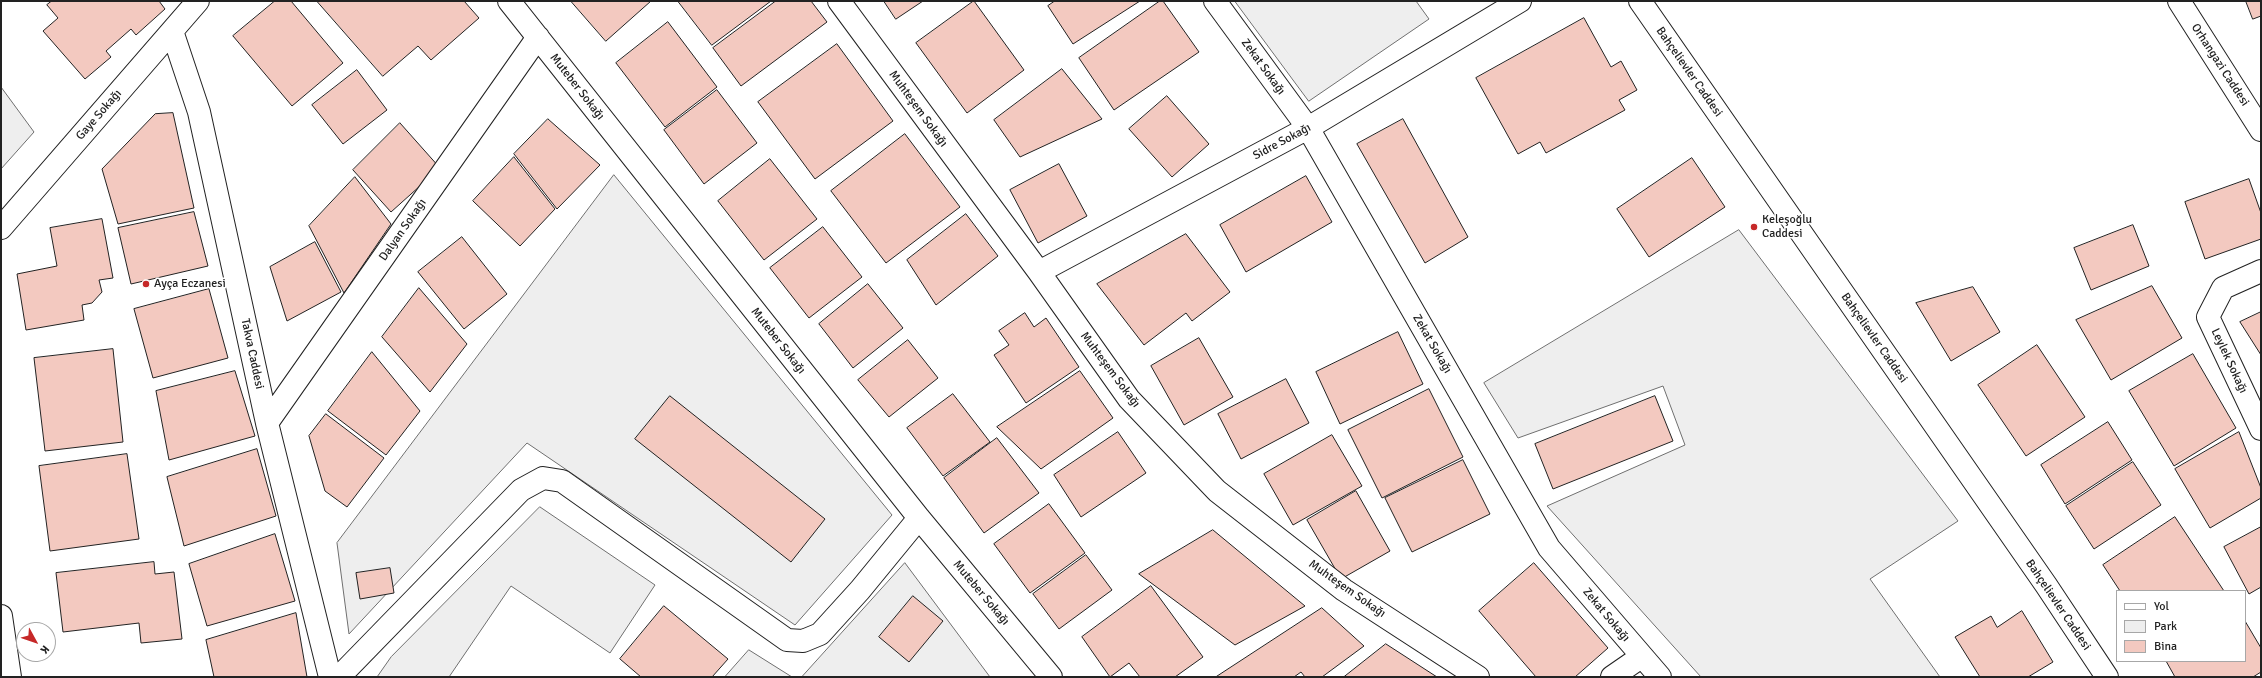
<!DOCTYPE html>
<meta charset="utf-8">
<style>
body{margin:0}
#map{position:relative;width:2262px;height:678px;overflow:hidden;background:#fff;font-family:Signika,sans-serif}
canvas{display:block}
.frame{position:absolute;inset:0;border:2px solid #222;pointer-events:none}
.legend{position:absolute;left:2116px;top:590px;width:130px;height:72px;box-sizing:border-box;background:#fff;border:1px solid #a7a7a7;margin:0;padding:5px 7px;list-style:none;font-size:12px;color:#222}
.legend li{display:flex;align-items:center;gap:8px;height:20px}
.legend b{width:20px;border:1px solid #a7a7a7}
.north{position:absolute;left:16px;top:622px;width:40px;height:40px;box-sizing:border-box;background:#fff;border:1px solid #a7a7a7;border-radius:50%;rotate:130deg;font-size:11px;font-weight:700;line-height:16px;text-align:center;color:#222}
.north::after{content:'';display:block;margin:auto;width:14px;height:18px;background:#c62828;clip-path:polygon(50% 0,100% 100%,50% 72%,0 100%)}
</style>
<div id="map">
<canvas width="2262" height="678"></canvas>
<div class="frame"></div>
<ul class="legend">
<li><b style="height:5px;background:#fff"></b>Yol</li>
<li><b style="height:11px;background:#eee"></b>Park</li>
<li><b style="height:11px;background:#f3c9c0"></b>Bina</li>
</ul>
<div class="north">K</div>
</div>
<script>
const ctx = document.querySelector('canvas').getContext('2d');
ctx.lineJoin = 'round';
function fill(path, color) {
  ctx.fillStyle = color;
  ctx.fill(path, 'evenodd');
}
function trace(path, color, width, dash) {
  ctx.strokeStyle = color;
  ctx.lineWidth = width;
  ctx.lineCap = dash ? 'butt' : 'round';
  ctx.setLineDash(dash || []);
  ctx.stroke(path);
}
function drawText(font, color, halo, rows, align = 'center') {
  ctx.font = font + ' Signika,sans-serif';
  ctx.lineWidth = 3;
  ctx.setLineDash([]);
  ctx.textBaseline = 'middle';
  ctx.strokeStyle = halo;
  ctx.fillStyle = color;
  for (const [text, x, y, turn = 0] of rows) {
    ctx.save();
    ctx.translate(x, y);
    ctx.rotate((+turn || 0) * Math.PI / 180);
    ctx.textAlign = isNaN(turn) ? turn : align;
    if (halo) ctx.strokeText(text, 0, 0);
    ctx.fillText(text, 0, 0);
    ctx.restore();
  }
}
const green = new Path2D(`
 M1235 1H1416L1429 19 1309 101Z
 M1 87 34 132 1 169Z
 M614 175 892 515 795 625 527 443 349 634 337 543Z
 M1739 230 1958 521 1870 579 1940 677H1701L1547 506 1685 445 1663 386 1518 438 1484 383Z
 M540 507 655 585 610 653 511 586 449 677H377L391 657Z
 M905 563 990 677H802Z
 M749 650 792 677H725Z`);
const building = new Path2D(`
 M52 1H159L165 9 136 35 131 29 106 51 111 57 85 79 43 31 58 18 47 5Z
 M275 1H291L343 63 292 106 233 36Z
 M317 1H464L479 18 431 60 418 46 383 76Z
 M571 1H651L606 41Z
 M678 1H771L712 45Z
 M776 1H811L827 22 741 86 713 48Z
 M884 1H923L896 19Z
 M974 1 1024 70 967 113 916 43Z
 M1055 1H1140L1073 44 1048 6Z
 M1160 1H1163L1199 52 1114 110 1079 58Z
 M2246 1H2261V16L2253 19Z
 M1584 18 1611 67 1621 61 1637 90 1619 100 1625 110 1546 153 1540 142 1518 154 1476 78Z
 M668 22 717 87 665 127 616 63Z
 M837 44 893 121 815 179 758 102Z
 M1062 69 1102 119 1020 157 994 120Z
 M357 70 387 110 343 144 312 105Z
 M717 90 757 143 704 184 664 130Z
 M1167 96 1209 144 1172 177 1129 129Z
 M173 113 194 208 118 224 102 169 155 114Z
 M548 119 600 165 557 209 514 154Z
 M1403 119 1468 237 1425 263 1357 144Z
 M400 123 440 168 391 212 353 170Z
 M905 134 960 207 886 263 831 191Z
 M514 157 555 209 520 246 473 201Z
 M1692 158 1725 207 1649 257 1617 209Z
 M770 159 817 219 764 260 718 201Z
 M1059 164 1087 216 1038 243 1010 190Z
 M1306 176 1332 222 1246 272 1220 225Z
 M355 177 391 224 344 293 309 226Z
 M2249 179 2261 213V239L2205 259 2185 202Z
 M194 212 208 266 131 284 118 228Z
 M966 214 998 256 936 305 907 260Z
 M102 219 113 278 99 280 102 292 92 303 82 305 84 320 26 330 17 274 57 266 50 228Z
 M2133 225 2149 266 2091 290 2074 248Z
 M823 227 862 277 809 318 770 268Z
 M1186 234 1230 292 1192 321 1186 313 1144 345 1097 284Z
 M462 237 507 294 464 329 418 272Z
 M315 242 341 292 287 321 270 267Z
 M868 284 903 328 853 368 819 324Z
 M2152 286 2182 338 2111 380 2076 320Z
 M1973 287 2000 332 1951 361 1916 303Z
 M419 288 467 344 430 392 382 337Z
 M209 289 228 358 153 378 134 309Z
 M2261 312V355L2240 322Z
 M1025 313 1034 327 1046 318 1079 367 1026 403 994 355 1009 345 999 331Z
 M1398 332 1423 384 1340 424 1316 372Z
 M1199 338 1233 397 1184 425 1151 366Z
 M908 340 938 378 889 417 858 380Z
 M2037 345 2085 417 2026 456 1978 385Z
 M113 349 123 442 45 451 34 358Z
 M372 352 420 411 386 455 328 411Z
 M2193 354 2236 428 2174 466 2129 391Z
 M235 371 255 436 169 460 156 391Z
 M1080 371 1113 418 1041 469 997 427Z
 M1286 379 1309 423 1241 459 1218 414Z
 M1429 389 1463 457 1382 498 1348 430Z
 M953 394 990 442 943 476 907 428Z
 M670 396 825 519 791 562 635 439Z
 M1655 396 1673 441 1553 489 1535 444Z
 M326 414 384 458 347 507 325 491 309 436Z
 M2108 422 2132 460 2065 504 2041 465Z
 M1118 432 1146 473 1081 517 1054 475Z
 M2239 432 2261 488V498L2210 528 2175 469Z
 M1332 435 1362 486 1293 525 1264 474Z
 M997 438 1039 493 984 533 944 478Z
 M257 449 276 516 184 546 167 477Z
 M127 454 139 539 50 551 39 466Z
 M1463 460 1490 514 1412 552 1385 498Z
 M2133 462 2161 505 2094 549 2066 506Z
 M1356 491 1390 551 1341 579 1307 520Z
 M1049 504 1085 553 1030 593 994 544Z
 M2175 517 2224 591H2120L2103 565Z
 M2261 527V587L2249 594 2224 547Z
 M1213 530 1305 606 1235 645 1139 574Z
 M275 534 295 601 207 626 189 564Z
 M1086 555 1112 590 1059 629 1033 594Z
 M154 562 155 574 174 572 182 639 141 643 139 623 63 632 56 573Z
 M1534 563 1608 648 1575 677H1536L1479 611Z
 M390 568 394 593 360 599 356 573Z
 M1151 586 1203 657 1175 677H1140L1129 663 1110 677 1082 637Z
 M913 596 943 621 909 662 879 637Z
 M664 606 728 659 712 677H641L620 659Z
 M1322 608 1364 646 1322 677H1305L1301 672 1294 677H1216Z
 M2022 611 2053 662 2028 677H1980L1955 637 1991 616 1997 627Z
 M296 613 307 677H214L206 640Z
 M2245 621 2261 648V672L2253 677H2175L2166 661H2245Z
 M1386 644 1437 677H1344Z`);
const minor = new Path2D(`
 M509 1 919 518 1051 677
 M839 1 1039 272 1129 399 1217 491 1344 590 1478 677
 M1215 1 1308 128 1549 548 1660 677
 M2179 1 2261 130
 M172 31 199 112 267 423 330 677
 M1 228 198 1
 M2261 271 2223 288 2208 317 2261 429
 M1039 272 1308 128 1520 1
 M267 423 538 37
 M1 616 10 677
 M339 677 521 490 543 478 562 481 787 640 803 641 820 634 860 590 919 518
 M1612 677 1641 657`);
const secondary = new Path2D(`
 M1640 1 2046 585 2107 677`);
const markers = [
 [1754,227,4,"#c62828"],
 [146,284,4,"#c62828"]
];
const streetNames = [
 ["Orhangazi Caddesi",2220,65,57],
 ["Zekat Sokağı",1263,67,54],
 ["Bahçelievler Caddesi",1689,72,55],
 ["Muteber Sokağı",577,87,52],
 ["Muhteşem Sokağı",918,109,54],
 ["Gaye Sokağı",99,115,-49],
 ["Sidre Sokağı",1282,142,-28],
 ["Dalyan Sokağı",403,230,-55],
 ["Bahçelievler Caddesi",1874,338,55],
 ["Muteber Sokağı",778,341,52],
 ["Zekat Sokağı",1432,344,60],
 ["Takva Caddesi",252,354,78],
 ["Leylek Sokağı",2229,361,65],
 ["Muhteşem Sokağı",1110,370,53],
 ["Muhteşem Sokağı",1347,589,35],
 ["Muteber Sokağı",981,593,50],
 ["Bahçelievler Caddesi",2058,605,56],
 ["Zekat Sokağı",1606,615,50]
];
const poiNames = [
 ["Keleşoğlu",1762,220],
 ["Caddesi",1762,234],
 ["Ayça Eczanesi",154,284]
];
fill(green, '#eee');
trace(green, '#6f6f6f', 1);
fill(building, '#f3c9c0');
trace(building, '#222', 1);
trace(minor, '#222', 24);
trace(secondary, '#222', 24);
trace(minor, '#fff', 22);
trace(secondary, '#fff', 22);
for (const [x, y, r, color] of markers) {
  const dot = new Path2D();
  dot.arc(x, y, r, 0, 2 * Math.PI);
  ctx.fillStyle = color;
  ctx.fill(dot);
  trace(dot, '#fff', 1.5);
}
drawText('12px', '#222', '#fff', streetNames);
drawText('12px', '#222', '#fff', poiNames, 'left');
</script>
